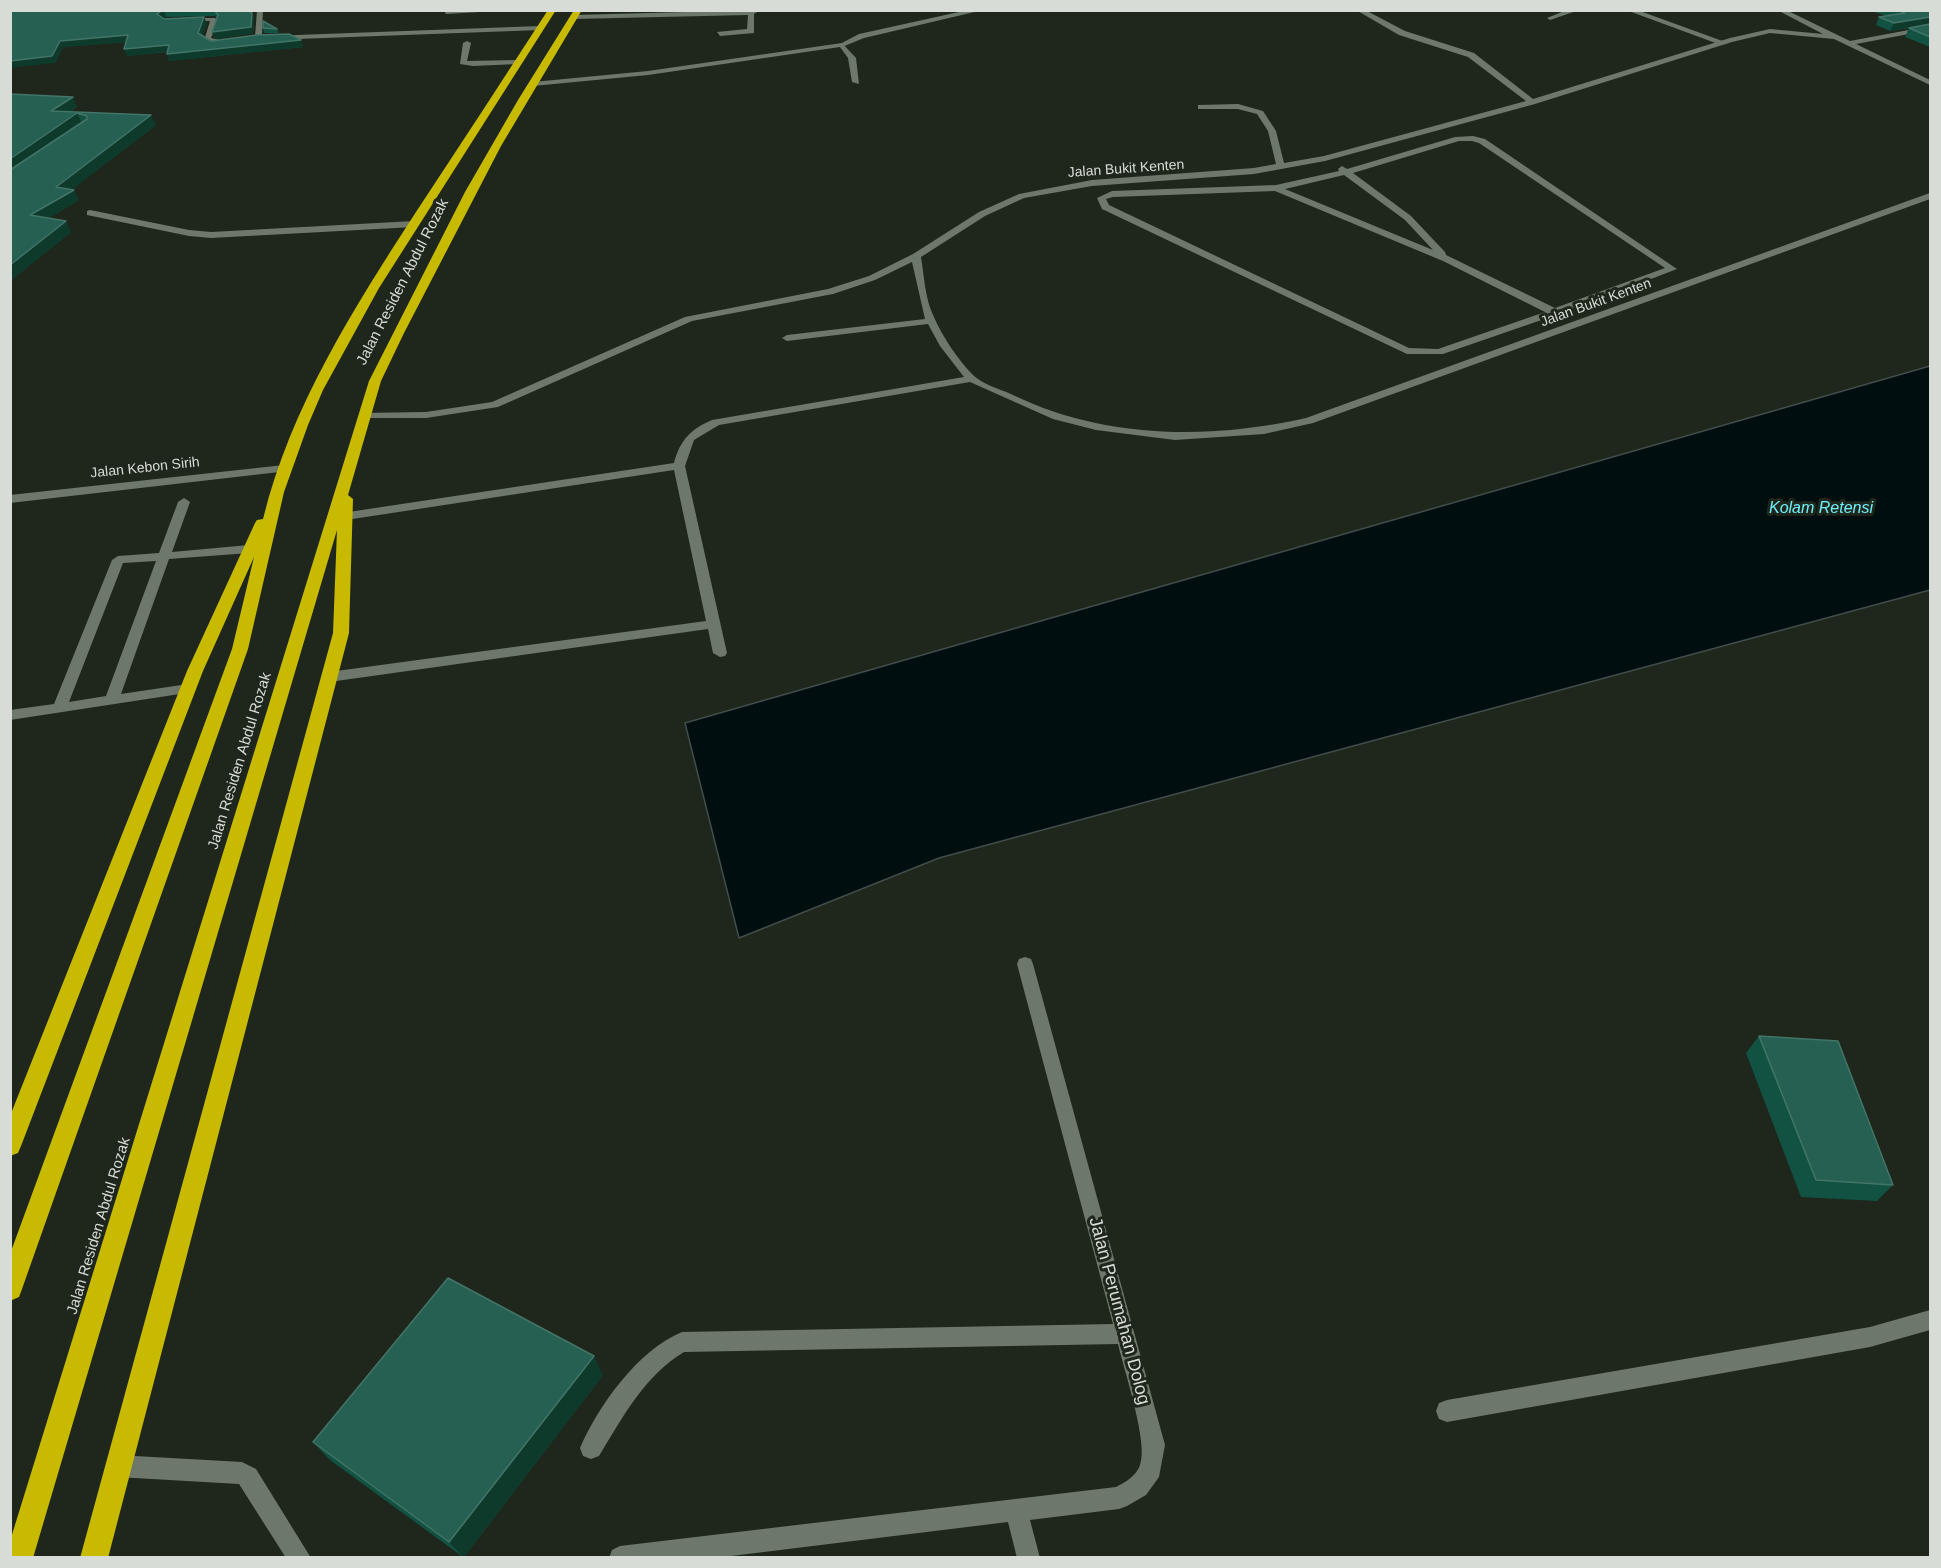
<!DOCTYPE html>
<style>
body{margin:0}
#map{position:relative;width:1941px;height:1568px;overflow:hidden;background:#1f271c;font-family:Helvetica,sans-serif}
canvas{display:block}
.frame{position:absolute;inset:0;border:12px solid #d7ddd6;pointer-events:none}
</style>
<div id="map">
<canvas width="1941" height="1568"></canvas>
<div class="frame"></div>
</div>
<script>
const ctx = document.querySelector('canvas').getContext('2d');
ctx.lineJoin = 'round';
function fill(path, color) {
  ctx.fillStyle = color;
  ctx.fill(path, 'evenodd');
}
function trace(path, color, width, dash) {
  ctx.strokeStyle = color;
  ctx.lineWidth = width;
  ctx.lineCap = dash ? 'butt' : 'round';
  ctx.setLineDash(dash || []);
  ctx.stroke(path);
}
function drawText(font, color, halo, rows, align = 'center') {
  ctx.font = font + ' Helvetica,sans-serif';
  ctx.lineWidth = 6;
  ctx.setLineDash([]);
  ctx.textBaseline = 'middle';
  ctx.strokeStyle = halo;
  ctx.fillStyle = color;
  for (const [text, x, y, turn = 0] of rows) {
    ctx.save();
    ctx.translate(x, y);
    ctx.rotate((+turn || 0) * Math.PI / 180);
    ctx.textAlign = isNaN(turn) ? turn : align;
    if (halo) ctx.strokeText(text, 0, 0);
    ctx.fillText(text, 0, 0);
    ctx.restore();
  }
}
const water = new Path2D(`
 M1930 366V590L939 858 739 938 685 723Z`);
const lane = new Path2D(`
 M444 10H514L446 14Z
 M968 10H983L864 38 842 47 838 45 859 34Z
 M1567 10H1579L1550 20 1547 18Z
 M1626 10H1637L1728 43 1721 45Z
 M467 41 471 43 467 61 518 60 522 62 518 64 473 66 460 64 463 43Z
 M90 210 189 230 211 232 414 221 419 224 414 227 211 238 189 236 87 215V211Z
 M184 498 190 502 172 552 249 545 255 549 249 553 169 559 121 694 188 684 195 689 193 692 10 720V710L54 704 112 560 118 556 159 553 178 502ZM156 561 106 696 69 702 123 563Z`);
const street = new Path2D(`
 M257 10H263L262 35 270 36 540 26 544 28 540 30 270 40 255 37Z
 M760 10 754 14V33L720 36 717 32 747 29 748 15 574 19 571 17 574 15Z
 M1356 10H1365L1405 31 1474 53 1533 99 1730 38 1770 29 1823 34 1777 10H1786L1850 41 1930 26V30L1856 44 1930 80V85L1834 39 1770 33 1732 42 1535 104 1325 161 1254 174 1092 186 1024 198 985 216 921 257C924 275 925 298 933 315 942 336 958 360 974 376 983 384 999 389 1011 394 1102 439 1208 440 1306 418L1927 194 1930 193V199L1313 423 1264 434 1175 440 1096 430 1053 419 970 382 719 425 694 440 685 466 727 653 725 656 720 657 713 653 708 629 329 682 324 680 322 677 324 674 329 672 706 621 674 470 346 520 340 516 342 513 674 463C680 440 691 429 712 420L964 377 940 346 928 324 787 341 782 338 787 335 925 319 912 262 875 280 833 294 692 321 498 407 426 418H365L361 417V413L426 412 492 402 685 317 828 289 869 276 913 254 979 212 1019 194 1092 180 1254 168 1276 164 1268 131 1257 114 1238 109H1198V105L1238 104 1263 111 1276 131 1284 163 1324 156 1526 101 1468 57 1399 35Z
 M182 18H215L218 21 211 38 228 42 213 45 204 41 210 21H184Z
 M842 43 856 58 859 84 852 82 848 58 840 47 648 75 533 86 529 84 533 82 648 71Z
 M1473 136 1485 139 1677 269 1562 313 1567 317 1566 319H1558L1553 316 1443 354H1407L1102 209 1097 198 1112 191 1276 185 1339 171 1338 169 1342 166 1347 169 1455 137ZM1459 141H1472L1479 143 1665 268 1555 308 1446 255 1445 252 1411 216 1353 173ZM1344 175 1405 220 1433 250 1285 189ZM1275 191 1443 261 1545 312 1438 349 1409 348 1109 205 1106 199 1113 197Z
 M284 465 290 469 288 471 10 503V495Z
 M1025 957 1031 959 1033 964 1165 1445 1159 1477 1146 1495 1127 1506 1119 1509 1030 1520 1040 1558H1017L1008 1522 715 1558H609L612 1550 620 1546 1116 1487C1126 1482 1136 1476 1140 1465 1149 1444 1124 1370 1118 1344L684 1352C644 1376 623 1417 599 1456L591 1459 583 1456 580 1448C598 1406 639 1349 682 1332L1113 1324 1017 964 1019 959Z
 M1930 1310V1330L1870 1347 1447 1422 1439 1419 1436 1411 1439 1403 1447 1400 1870 1327Z
 M117 1455 242 1462 256 1469 311 1558H286L239 1484 117 1477 109 1474 106 1466 109 1458Z`);
const highway = new Path2D(`
 M548 10H556L379 288 323 390 308 425 284 492 248 649 22 1289 19 1297 10 1301V1254L232 649 254 557 203 671 21 1146 18 1153 10 1156V1116L187 671 255 523 257 520 263 519C291 406 354 308 416 212 460 145 504 78 548 10Z
 M574 10H582L501 146 404 333 381 381 348 495 353 499 349 633 108 1558H80L333 633 337 530 33 1558H10V1541L369 381 465 192 518 100Z`);
const wall = new Path2D(`
 M10 10H247L252 13 254 20 253 33 215 39 212 32 217 18 215 16 166 17 163 18 207 23 202 36 211 41 303 47 169 61 167 52 127 56 126 42 63 47 55 63Z
 M1869 10H1930V47L1905 37 1909 28 1929 25 1890 31 1876 25 1879 17 1886 16Z
 M263 28 277 29 279 33H264Z
 M10 94 77 107 70 112 156 125 72 189 79 200 49 218 71 232 10 281Z
 M1759 1036 1893 1185 1877 1201 1801 1197 1746 1053Z
 M603 1375 464 1557H463L330 1460 313 1442Z`);
const shadedWall = new Path2D(`
 M164 10 166 17 160 20 157 14Z
 M252 13 254 20 253 33 215 39 212 32Z
 M204 17 207 23 201 40 198 33Z
 M1930 17V24L1890 31 1894 23Z
 M128 35 131 42 63 47 55 63 10 68V61L60 41Z
 M301 40 303 47 169 61 167 54Z
 M169 45 172 51 127 56 124 49Z
 M73 97 77 107 56 121 51 111Z
 M77 113 82 123 10 173V159Z
 M151 115 156 125 64 196 74 190 79 200 36 226 30 215 56 187Z
 M66 221 71 232 10 281V265Z
 M594 1356 603 1375 464 1557H463L449 1542Z`);
const building = new Path2D(`
 M10 10H163L157 14 164 19 204 17 198 33 211 41 257 35 289 34 301 40 167 54 169 45 124 49 128 35 60 41 52 56 10 61Z
 M214 10H247L252 13 251 27 212 32 218 15Z
 M1898 10H1930V17L1894 23 1879 17 1905 13Z
 M263 21 277 29 263 28Z
 M1930 24V37L1909 28Z
 M10 94 73 97 51 111 151 115 56 187 74 190 30 215 66 221 10 265V170L87 119V116L77 113 10 159Z
 M1759 1036 1838 1041 1893 1185 1816 1180Z
 M448 1278 594 1356 449 1542 313 1442Z`);
const farStreetnames = [
 ["Jalan Bukit Kenten",1126,169,-4],
 ["Jalan Bukit Kenten",1596,303,-20],
 ["Jalan Kebon Sirih",145,468,-6]
];
const streetNames = [
 ["Jalan Residen Abdul Rozak",403,282,-63],
 ["Jalan Residen Abdul Rozak",240,761,-73],
 ["Jalan Residen Abdul Rozak",99,1226,-73]
];
const waterNames = [
 ["Kolam Retensi",1821,509]
];
const nearStreetnames = [
 ["Jalan Perumahan Dolog",1119,1311,75]
];
fill(water, '#010e0f');
trace(water, '#414c4b', 1.5);
fill(lane, '#6d776a');
fill(street, '#6d776a');
fill(highway, '#c7ba00');
fill(wall, '#115242');
fill(shadedWall, '#0e3a2c');
fill(building, '#266052');
trace(building, '#427467', 1.5);
drawText('14px', '#d7ddd6', '#1f271c', farStreetnames);
drawText('15px', '#d7ddd6', '#1f271c', streetNames);
drawText('italic 16px', '#6ceefb', '#1f271c', waterNames);
drawText('18px', '#d7ddd6', '#1f271c', nearStreetnames);
</script>
